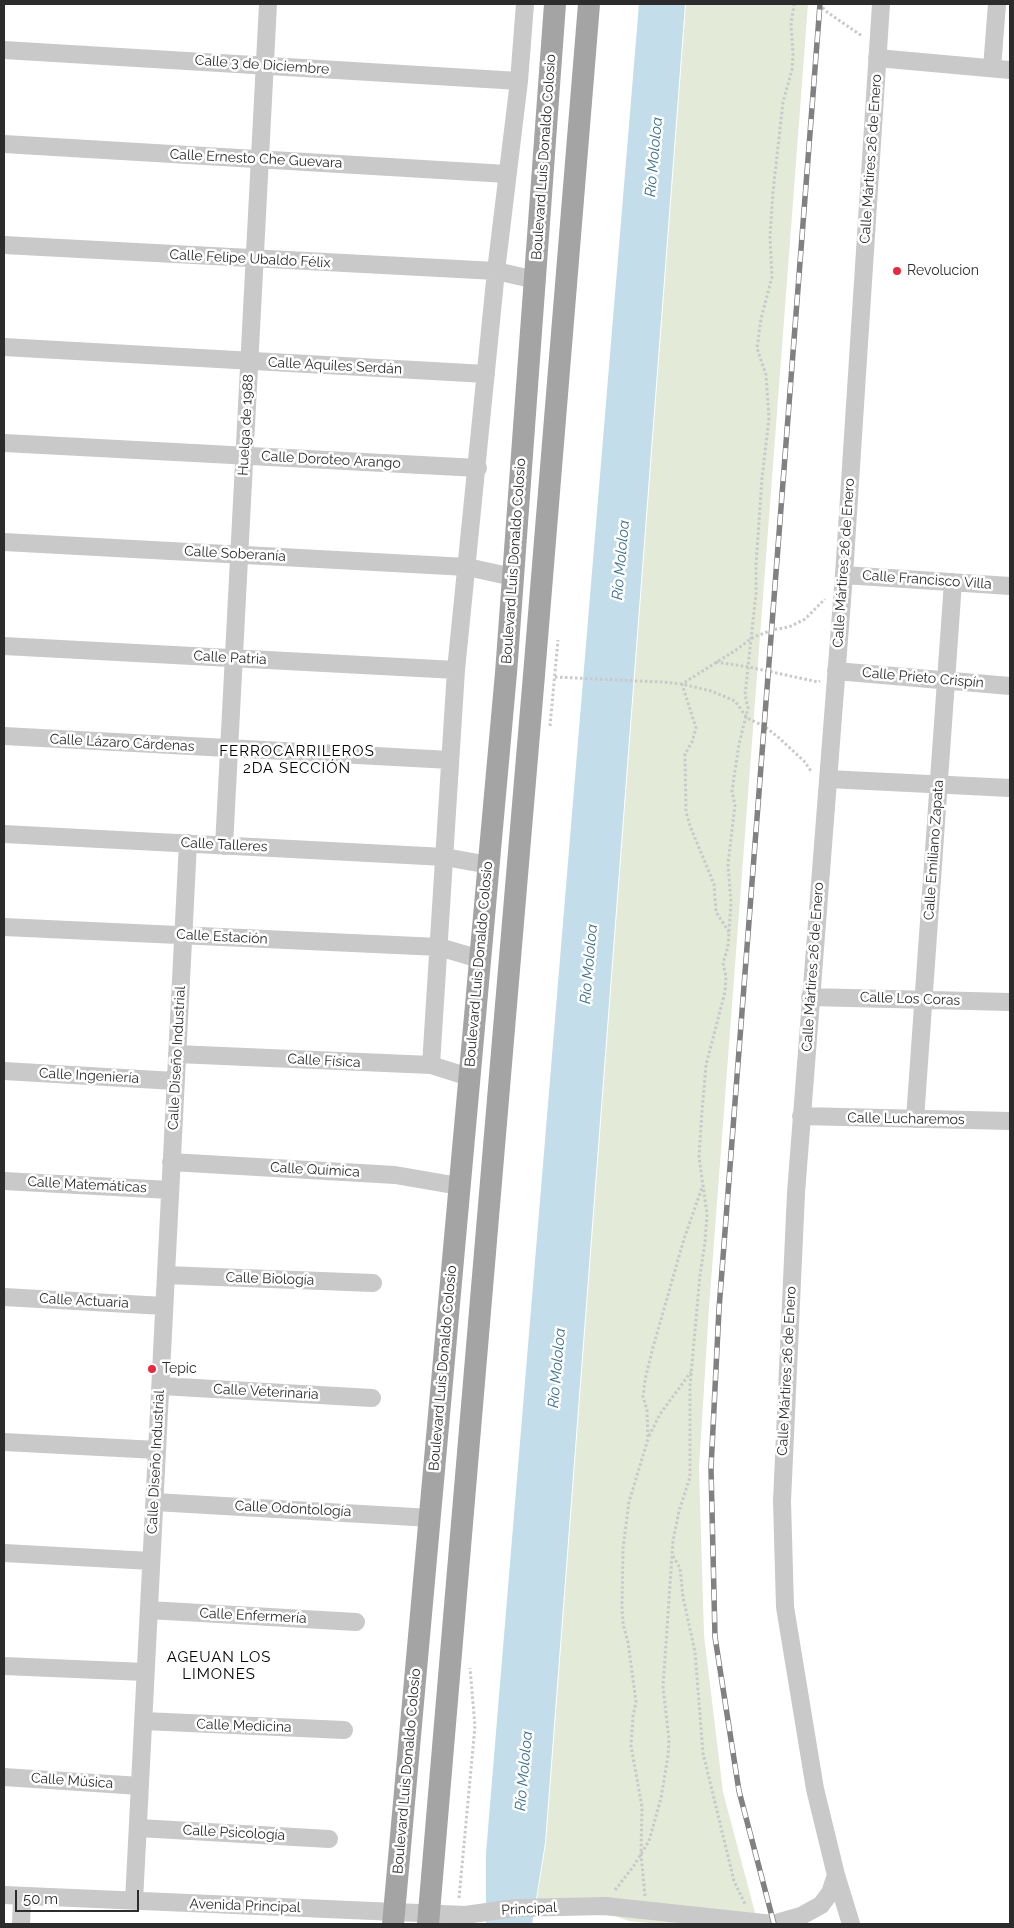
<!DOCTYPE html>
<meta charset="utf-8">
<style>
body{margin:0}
#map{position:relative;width:1014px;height:1928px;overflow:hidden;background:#fff;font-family:Raleway,sans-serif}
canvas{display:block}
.frame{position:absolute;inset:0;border:5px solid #2c2c2c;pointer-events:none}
.scale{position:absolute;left:15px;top:1890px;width:124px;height:22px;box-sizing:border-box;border:2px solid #2c2c2c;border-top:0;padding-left:6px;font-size:15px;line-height:18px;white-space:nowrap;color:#2c2c2c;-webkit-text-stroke:4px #fff;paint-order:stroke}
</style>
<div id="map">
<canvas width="1014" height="1928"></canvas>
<div class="frame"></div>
<div class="scale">50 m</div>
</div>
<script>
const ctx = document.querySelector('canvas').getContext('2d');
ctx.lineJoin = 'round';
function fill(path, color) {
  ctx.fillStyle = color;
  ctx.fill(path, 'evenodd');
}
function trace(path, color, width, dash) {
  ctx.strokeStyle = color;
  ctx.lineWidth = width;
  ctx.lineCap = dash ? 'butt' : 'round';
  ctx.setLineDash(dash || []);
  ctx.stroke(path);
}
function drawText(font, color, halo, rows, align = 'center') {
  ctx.font = font + ' Raleway,sans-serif';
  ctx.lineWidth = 5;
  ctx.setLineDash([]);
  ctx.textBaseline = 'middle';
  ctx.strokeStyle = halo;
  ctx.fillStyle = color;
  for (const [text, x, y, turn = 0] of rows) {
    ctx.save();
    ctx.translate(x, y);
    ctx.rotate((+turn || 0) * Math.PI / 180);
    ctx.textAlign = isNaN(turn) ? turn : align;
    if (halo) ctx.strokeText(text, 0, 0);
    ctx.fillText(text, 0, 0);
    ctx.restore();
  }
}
const green = new Path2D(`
 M686 4H808L709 1308 699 1468 704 1635 723 1792 758 1924H659L629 1921 615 1916 535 1910 546 1843Z`);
const water = new Path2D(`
 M639 4H685L545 1843 532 1924H486V1853Z`);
const path = new Path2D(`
 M819 4 827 12 862 36
 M716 662 749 667 818 682 820 681
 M555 677 661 682 682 684 711 691 735 701 747 718 764 726 778 737 804 761 811 771
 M550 726 558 640
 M729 932 716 912 714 884 690 826 686 812 685 754 692 742 696 728 682 684 736 650 752 638 772 630 789 627 805 619 825 599
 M649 1436 660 1414 691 1372
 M673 1556 680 1568 683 1597 695 1652 703 1753 734 1881 745 1904
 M615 1890 633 1867 649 1841 661 1798 668 1756 669 1740 663 1687 673 1541 679 1511 690 1477V1386L700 1275 705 1242 707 1214 699 1157 702 1111 706 1065 725 992 726 977 723 963 728 947 729 932 731 903 728 864 735 805 732 791 739 744 748 708 745 695 756 593V565L762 478 769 418 766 375 757 348 761 319 772 277 770 237 773 192 783 102 792 70 793 54 791 24 794 4
 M645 1896 641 1854 642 1807 631 1746 633 1716 636 1702 628 1642 623 1624 622 1607 623 1548 629 1502 648 1439 647 1410 643 1397 645 1380 652 1351 684 1239 703 1185
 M459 1898 475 1726 470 1668`);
const minor = new Path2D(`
 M4 50 519 81
 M877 58 1010 70
 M992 68 997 4
 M4 144 507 174
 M4 245 496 271 536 280
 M4 347 486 374
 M4 443 478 468
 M4 542 467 567 513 577
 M844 575 1010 586
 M4 646 456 670
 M836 671 1010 686
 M4 736 450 760
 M828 779 1010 788
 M4 834 445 857 489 865
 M224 846 268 4
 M4 927 439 947 480 959
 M810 997 1010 1002
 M177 1054 431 1065 469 1077
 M431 1065 456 670 496 271 519 81 525 4
 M4 1071 175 1081
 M801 1116 1010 1121
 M915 1119 953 582
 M171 1162 395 1175 459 1186
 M4 1181 170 1190
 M166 1275 373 1283
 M4 1297 164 1306
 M161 1386 372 1398
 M4 1442 157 1450
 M155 1502 431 1518
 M4 1553 151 1561
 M149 1610 356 1622
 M4 1666 145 1672
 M144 1721 344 1730
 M4 1777 140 1786
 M139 1828 329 1839
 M4 1895 465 1915 516 1908 605 1906 773 1924 801 1916 821 1905 830 1893 836 1875
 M134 1901 188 843
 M21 1924 22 1896
 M851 1924 836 1875 815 1789 785 1607 782 1501 796 1193 844 575 881 4`);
const major = new Path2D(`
 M393 1924 506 673 555 4
 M428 1924 534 675 589 4`);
const rail = new Path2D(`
 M774 1924 739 1791 715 1637 711 1468 719 1309 820 4`);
const markers = [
 [897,271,5,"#e52b41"],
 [152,1369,5,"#e52b41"]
];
const streetNames = [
 ["Calle 3 de Diciembre",262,65,4],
 ["Boulevard Luis Donaldo Colosio",544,157,-86],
 ["Calle Ernesto Che Guevara",256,159,3],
 ["Calle Mártires 26 de Enero",871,159,-86],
 ["Calle Felipe Ubaldo Félix",250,259,3],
 ["Calle Aquiles Serdán",335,366,3],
 ["Huelga de 1988",246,425,-87],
 ["Calle Doroteo Arango",331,460,3],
 ["Calle Soberanía",235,554,3],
 ["Boulevard Luis Donaldo Colosio",514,561,-86],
 ["Calle Mártires 26 de Enero",844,563,-86],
 ["Calle Francisco Villa",927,580,4],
 ["Calle Patria",230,658,3],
 ["Calle Prieto Crispín",923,678,5],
 ["Calle Lázaro Cárdenas",122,743,3],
 ["Calle Talleres",224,845,3],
 ["Calle Emiliano Zapata",934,850,-86],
 ["Calle Estación",222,937,3],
 ["Boulevard Luis Donaldo Colosio",479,964,-85],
 ["Calle Mártires 26 de Enero",813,967,-86],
 ["Calle Los Coras",910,999,2],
 ["Calle Diseño Industrial",177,1058,-87],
 ["Calle Física",324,1061,3],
 ["Calle Ingeniería",89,1076,3],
 ["Calle Lucharemos",906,1119,1],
 ["Calle Química",315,1170,3],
 ["Calle Matemáticas",87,1185,3],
 ["Calle Biología",270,1279,2],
 ["Calle Actuaria",84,1301,3],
 ["Boulevard Luis Donaldo Colosio",443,1368,-85],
 ["Calle Mártires 26 de Enero",787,1371,-87],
 ["Calle Veterinaria",266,1392,3],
 ["Calle Diseño Industrial",156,1462,-87],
 ["Calle Odontología",293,1509,3],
 ["Calle Enfermería",253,1616,3],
 ["Calle Medicina",244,1726,2],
 ["Boulevard Luis Donaldo Colosio",407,1771,-85],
 ["Calle Música",72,1781,4],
 ["Calle Psicología",234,1833,3],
 ["Avenida Principal",245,1906,2],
 ["Principal",529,1909,-3]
];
const poiNames = [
 ["Revolucion",907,271],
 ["Tepic",162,1369]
];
const waterNames = [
 ["Río Mololoa",654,157,-85],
 ["Río Mololoa",621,560,-85],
 ["Río Mololoa",589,964,-85],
 ["Río Mololoa",557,1368,-85],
 ["Río Mololoa",524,1771,-85]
];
const neighbourhoodNames = [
 ["FERROCARRILEROS",297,751],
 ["2DA SECCIÓN",297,768],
 ["AGEUAN LOS",219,1657],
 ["LIMONES",219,1674]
];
fill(green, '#e3ead8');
fill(water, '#c4ddea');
trace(path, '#c9c9c9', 3, [2.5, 2.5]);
trace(minor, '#c9c9c9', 18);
trace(major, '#a4a4a4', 22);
trace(rail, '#818181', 5.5);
trace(rail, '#fff', 4, [11]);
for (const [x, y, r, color] of markers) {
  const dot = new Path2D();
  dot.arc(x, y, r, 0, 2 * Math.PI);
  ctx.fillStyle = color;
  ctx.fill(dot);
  trace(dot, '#fff', 2);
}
drawText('14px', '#2c2c2c', '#fff', streetNames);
drawText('14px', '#2c2c2c', '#fff', poiNames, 'left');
drawText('italic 15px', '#3a708d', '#fff', waterNames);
ctx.letterSpacing = '1px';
drawText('15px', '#000', '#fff', neighbourhoodNames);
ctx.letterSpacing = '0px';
</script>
